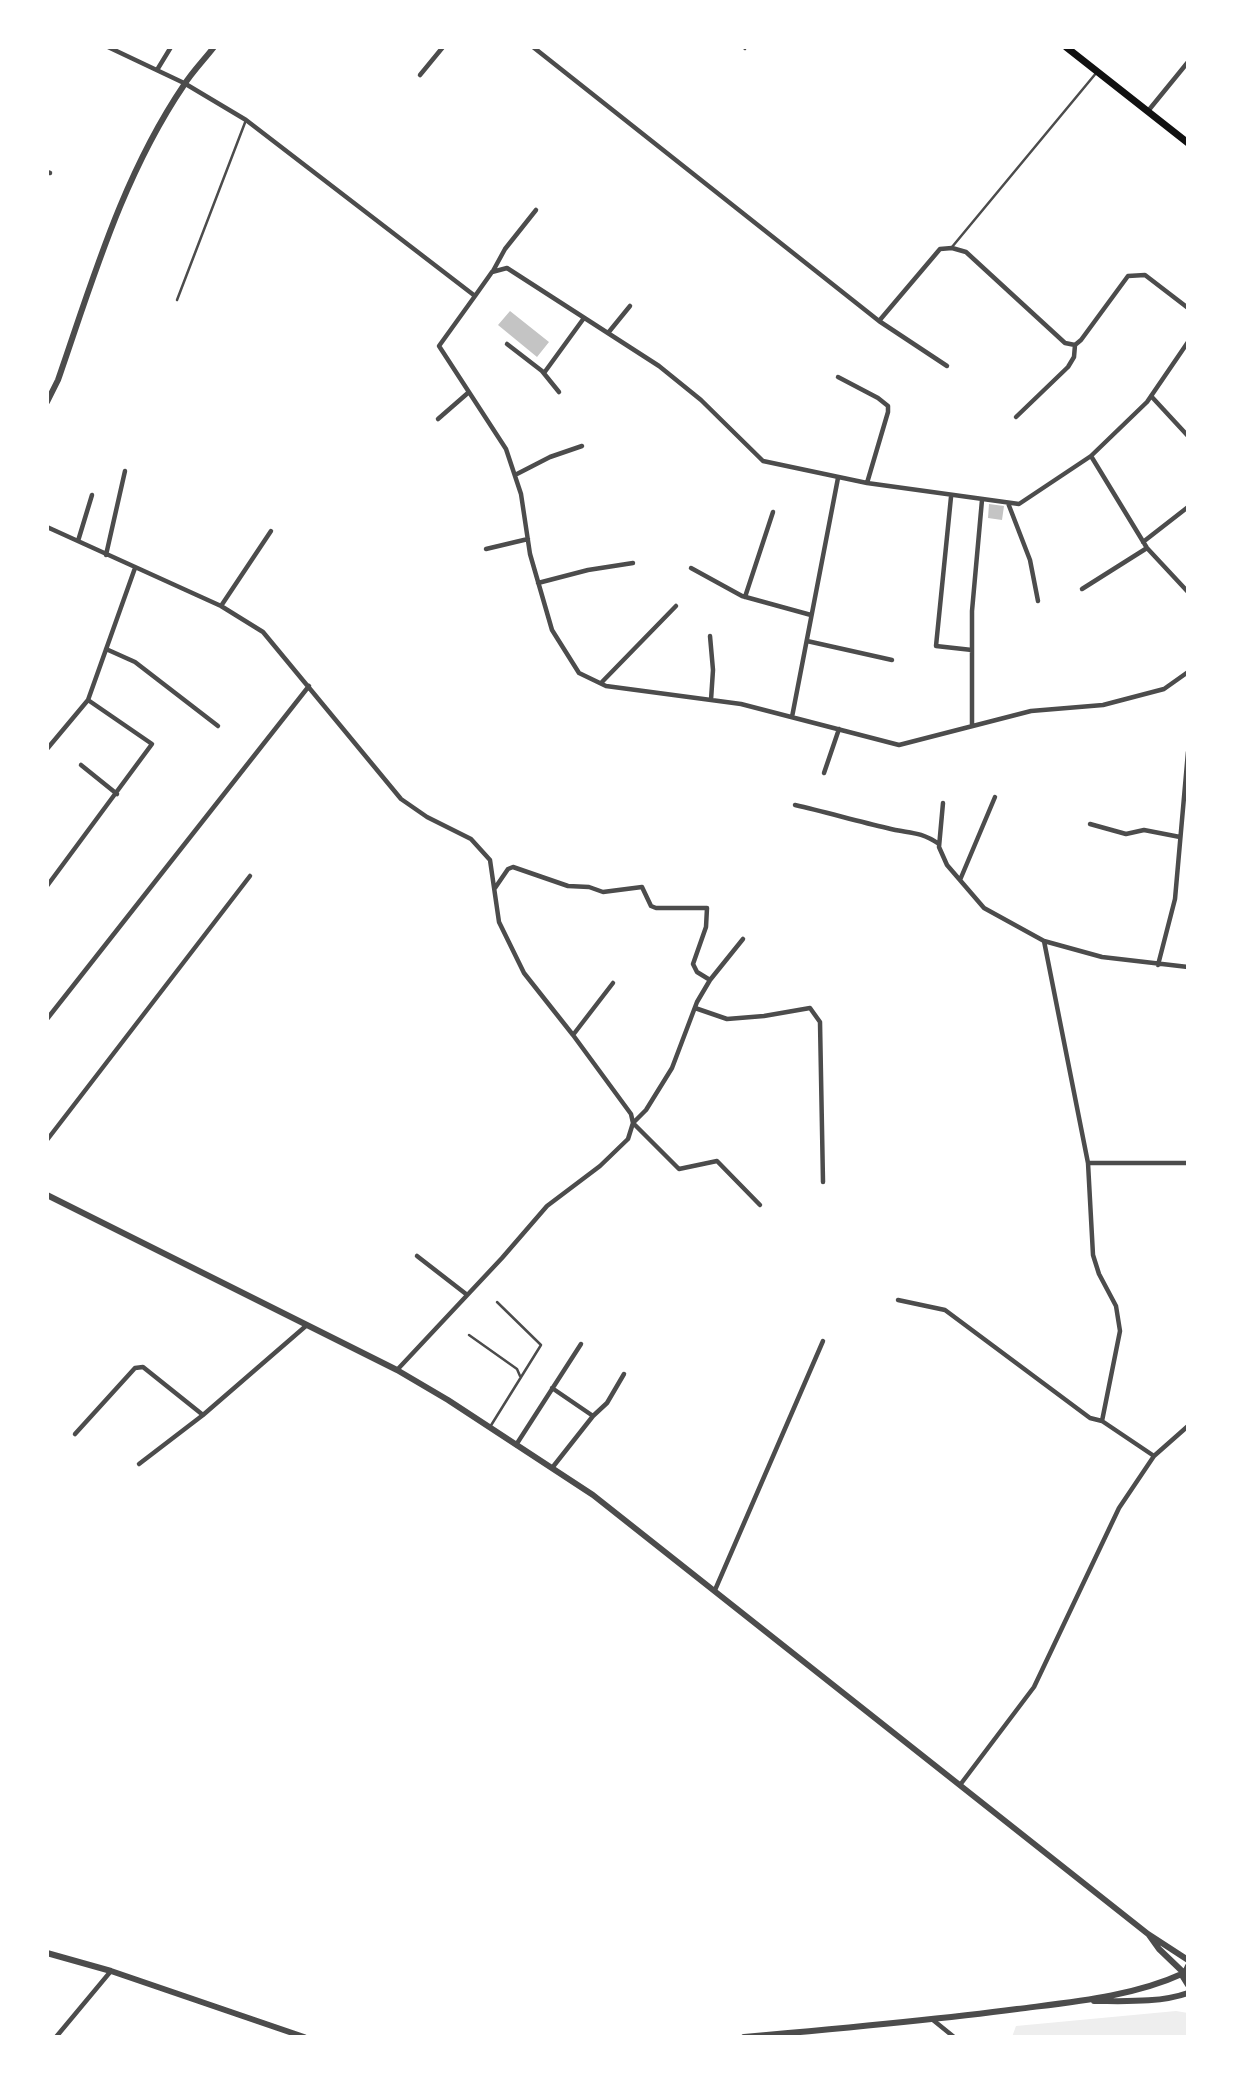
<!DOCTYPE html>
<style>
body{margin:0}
#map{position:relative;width:1235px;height:2084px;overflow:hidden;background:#fff;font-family:"Archivo Narrow",sans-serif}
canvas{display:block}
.frame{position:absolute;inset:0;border:49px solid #fff;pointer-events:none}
</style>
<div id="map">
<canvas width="1235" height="2084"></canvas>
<div class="frame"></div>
</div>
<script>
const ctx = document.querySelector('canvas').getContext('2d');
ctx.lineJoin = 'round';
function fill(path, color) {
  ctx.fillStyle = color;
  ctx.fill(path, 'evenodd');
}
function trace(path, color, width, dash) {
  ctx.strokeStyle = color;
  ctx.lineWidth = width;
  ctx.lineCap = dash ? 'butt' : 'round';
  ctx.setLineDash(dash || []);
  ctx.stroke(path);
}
const green = new Path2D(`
 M1176 2011 1188 2013V2037H1012L1016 2026Z`);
const building = new Path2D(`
 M510 311 549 342 537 357 498 325Z
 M989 504 1004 506 1002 520 988 518Z`);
const service = new Path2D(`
 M743 47 745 49 746 47
 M952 247 1097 72
 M177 300 246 120
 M469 1335 517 1369 520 1376
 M490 1427 541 1345 497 1302`);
const minor = new Path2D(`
 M108 47 184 83 246 120 475 296 492 272 507 268 659 366 701 400 763 461 867 483 1019 504 1091 456 1147 402 1188 342
 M533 47 879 321 940 249 952 248 966 252 1065 343 1075 345 1081 340 1128 276 1145 275 1188 308
 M157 70 171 47
 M420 75 443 47
 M1148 111 1188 62
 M47 172 50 173
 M493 271 505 249 536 210
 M475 296 439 346 506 449 521 494 530 554 552 630 579 673 606 686 741 704 899 745 1031 711 1103 705 1164 689 1188 672
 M879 321 947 366
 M608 333 630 306
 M507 344 542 371 559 392
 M544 373 584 318
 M838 377 878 398 888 406V412L867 483
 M1151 396 1188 436
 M1016 417 1068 367 1074 357 1075 345
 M438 419 469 392
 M1091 456 1147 548 1188 592
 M515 475 550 457 582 446
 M951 497 936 646 972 650
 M1008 503 1030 560 1038 601
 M47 527 221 606 263 632 401 799 427 817 471 839 490 860 499 922 524 973 573 1035 631 1114 633 1123 628 1139 600 1166 547 1206 502 1258 397 1370
 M78 541 92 495
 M1143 542 1188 507
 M486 549 528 539
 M106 555 125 471
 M691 568 742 596 811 615
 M538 583 588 570 633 563
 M1082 589 1147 548
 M745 597 773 512
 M221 606 271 531
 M710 636 713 670 711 700
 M807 641 892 660
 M106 649 135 662 218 726
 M601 683 676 606
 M792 717 838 478
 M972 726V611L982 500
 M47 749 88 700 135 568
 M81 765 117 794
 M824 773 839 729
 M943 803 939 847 947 865 984 908 1044 941 1102 957 1188 967
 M795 805C826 812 856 821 887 828 909 834 918 830 939 844
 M1090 824 1126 834 1144 830 1180 837
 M960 880 995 797
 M47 886 152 744 88 700
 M495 888 508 869 513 867 568 886 589 887 603 892 642 887 651 906 656 908H707L706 927 693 964 697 972 710 980
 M743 939 710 980 697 1002 672 1068 646 1110 633 1123 679 1169 717 1161 760 1205
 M1044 941 1088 1163 1093 1255 1099 1274 1116 1306 1120 1331 1102 1421
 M1158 965 1175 899 1188 752
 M695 1008 727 1019 764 1016 810 1008 820 1022 823 1182
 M47 1019 309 686
 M573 1035 613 983
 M47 1140 250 876
 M1088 1163H1188
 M417 1256 466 1294
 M898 1300 945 1310 1090 1418 1102 1421 1154 1456
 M593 1416 607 1403 624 1374
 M75 1434 135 1368 143 1367 203 1415
 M516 1445 581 1344
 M139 1464 203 1415 307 1325
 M552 1468 593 1416 552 1388
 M715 1590 823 1341
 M960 1785 1034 1687 1119 1508 1154 1456 1188 1426
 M933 2020 954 2037
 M56 2037 111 1971`);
const tertiary = new Path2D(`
 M47 402 58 380C93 279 123 175 184 85 192 72 204 60 214 47
 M47 1195 397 1370 448 1400 593 1495 1148 1934 1188 1960
 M1149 1935 1159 1949 1184 1973
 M47 1953 111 1971 304 2037
 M1188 1966 1183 1977 1188 1985
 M1094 2001C1124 2001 1160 2003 1188 1993
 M744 2037C835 2029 926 2021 1017 2009 1072 2002 1132 1997 1184 1973`);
const primary = new Path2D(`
 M1066 47 1188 143`);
fill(green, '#eee');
fill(building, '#c4c4c4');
trace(service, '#4c4c4c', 2.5);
trace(minor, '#4c4c4c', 4.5);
trace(tertiary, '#4c4c4c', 6);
trace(primary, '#111', 7);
</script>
